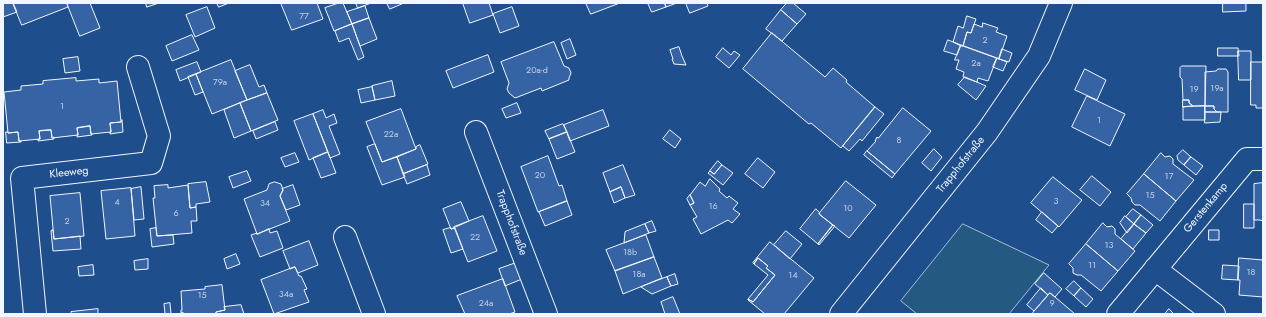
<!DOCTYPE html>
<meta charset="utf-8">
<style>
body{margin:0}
#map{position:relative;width:1266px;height:317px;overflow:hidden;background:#1f4e8c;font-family:Jost,sans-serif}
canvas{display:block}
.frame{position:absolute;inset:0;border:4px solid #f2f6ff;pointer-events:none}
</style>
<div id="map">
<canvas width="1266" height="317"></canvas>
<div class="frame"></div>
</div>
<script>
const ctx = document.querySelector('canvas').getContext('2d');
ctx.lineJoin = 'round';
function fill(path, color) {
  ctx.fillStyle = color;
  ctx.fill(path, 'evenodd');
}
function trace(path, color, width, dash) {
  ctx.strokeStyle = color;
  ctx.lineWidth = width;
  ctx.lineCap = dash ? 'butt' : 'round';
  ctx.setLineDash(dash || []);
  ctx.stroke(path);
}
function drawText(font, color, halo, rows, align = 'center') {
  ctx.font = font + ' Jost,sans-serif';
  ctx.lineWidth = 3;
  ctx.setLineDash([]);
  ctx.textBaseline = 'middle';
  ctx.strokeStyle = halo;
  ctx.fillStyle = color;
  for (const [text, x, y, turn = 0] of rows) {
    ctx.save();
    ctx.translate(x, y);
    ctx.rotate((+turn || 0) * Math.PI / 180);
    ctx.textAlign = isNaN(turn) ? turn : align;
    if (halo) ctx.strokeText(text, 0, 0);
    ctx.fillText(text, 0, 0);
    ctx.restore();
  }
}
const green = new Path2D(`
 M963 224 1049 265 1009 314H917L901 301Z`);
const building = new Path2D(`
 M3 3H13L17 12 3 17Z
 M13 3H67L68 7 22 25Z
 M67 3H90L100 28 80 36Z
 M146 3H159L147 7Z
 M217 3H229L219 7Z
 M281 3H317L323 19 292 30Z
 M339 3H343L352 24 334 31 325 8Z
 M356 3H371L358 8Z
 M387 3H404L390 9Z
 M463 3H489L493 15 470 23Z
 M586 3H620L591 14Z
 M648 3H665L666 7 652 12Z
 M665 3H677L666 7Z
 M686 3H707L708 6 690 13Z
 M787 3H793L806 14 797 24 781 10Z
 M1223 3H1246V11L1223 12Z
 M365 6 369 18 352 24 347 12Z
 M207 7 215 28 195 37 186 15Z
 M512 7 519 26 500 33 493 14Z
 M781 10 797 24 782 41 766 29Z
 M967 16 976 19 971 33 967 32 963 46H961L953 42 958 26 963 28Z
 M369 18 377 39 360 46 352 24Z
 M983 23 998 28 996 32 1007 36 999 59 963 46 967 32 971 33 974 24 982 27Z
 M352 24 364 57 358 60 349 38 339 42 335 31Z
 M772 33 825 77 833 68 847 80 846 82 875 107 841 148 811 123 809 124 743 69Z
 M192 35 199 50 172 61 166 46Z
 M570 39 576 55 567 59 561 43Z
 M948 40 961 45 957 55 944 51Z
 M554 42 564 66 569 68 571 73 569 78V80L542 91 541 88 515 98 509 93 507 89 509 83 501 62Z
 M961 45 997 58 988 81 978 78 977 82 963 77 964 72 956 69 959 60H955Z
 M679 47 682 56 686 65 674 64 672 59H673L670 50Z
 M723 48 731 55 734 51 740 55 729 68 716 57Z
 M1218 48H1238L1239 56H1218Z
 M1002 49 1012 53 1009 62 999 59Z
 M1238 51H1251V80H1239Z
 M488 55 494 72 453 88 446 71Z
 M78 57 80 71 65 73 63 59Z
 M997 58 1007 62 1003 71 993 67Z
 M231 60 247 100 212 114 196 74Z
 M197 62 201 72 180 81 176 70Z
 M1251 62H1263V108H1256V105H1251Z
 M250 65 259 87 264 85 267 93 247 100 235 71Z
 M1182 66H1206L1205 106H1193L1189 103V100H1183L1182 79 1180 77V68Z
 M1085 69 1106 80 1097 100 1075 90Z
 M1218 69H1226L1228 72V112H1217L1214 109V106H1205V72L1216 71Z
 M196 74 203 92 195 95 188 77Z
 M965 77 986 86 976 100 958 85Z
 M76 78V81L99 79V83L117 81 121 122 110 123 111 132 91 134 90 126 77 128 78 135 52 138 51 130 39 131 40 139 19 141 18 132 8 133 4 92 21 90V86L43 84V81Z
 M392 81 395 96 375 100 372 86Z
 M372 87 375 100 361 103 358 90Z
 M267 93 278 120 251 131 240 103Z
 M1087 96 1125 114 1110 146 1072 127Z
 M1183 100H1189V103L1193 106 1183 107Z
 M240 103 251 131 234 138 224 110Z
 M517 103 521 113 506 118 502 109Z
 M1205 106H1214V109L1217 112H1205Z
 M1205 106V120H1183V107Z
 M875 107 884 114 862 141 860 139 849 151 843 146Z
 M903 108 931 131 895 174 867 151 876 141H875L877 137 878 138Z
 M401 109 416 149 382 162 366 122Z
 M323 110 326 118 334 114 337 123 329 126 340 154 330 158 313 114Z
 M603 110 609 126 570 141 564 125Z
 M1205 112H1221L1220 122 1205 123Z
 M313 114 328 152 309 160 294 121Z
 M122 120 123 132 110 134V132H111L110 123 121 122Z
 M275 122 278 130 256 139 253 131Z
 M563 124 567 132 549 139 545 131Z
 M90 126 91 134H92V135L77 137V135H78L77 128Z
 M51 130 52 138 54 137V139L38 141V139H40L39 131Z
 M670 130 681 139 675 148 663 139Z
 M6 132H8V133L18 132 19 141H21V142L7 143Z
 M567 132 575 152 557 159 549 139Z
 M375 144 382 162 397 157 405 177 382 185 367 147Z
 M420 145 428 164 403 174 397 157 416 149V147Z
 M934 149 942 157 931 171 922 163Z
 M1183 150 1191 157 1184 165 1178 160 1177 156Z
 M867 151 895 174 892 178 864 155Z
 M328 152 336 173 321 178 313 158Z
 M295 153 299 162 285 167 281 158Z
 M1161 153 1165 157 1170 156 1173 159V164L1194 180 1176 201 1144 174Z
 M548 156 559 186 562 185 567 201 538 212 521 167Z
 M1191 157 1203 166 1196 175 1184 165Z
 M758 158 775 172 763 188 745 174Z
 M718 161 722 165 714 174 710 171Z
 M427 165 430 175 407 184 403 174Z
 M623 165 635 195 625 198 621 187 610 192 603 173Z
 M722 165 733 173 723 185 708 173 710 171 714 174Z
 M247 171 251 181 233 188 229 177Z
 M1144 174 1176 201 1160 221 1140 205H1135L1132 202 1131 198 1127 194Z
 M1092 176 1111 192 1100 206 1080 190Z
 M1053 177 1082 200 1059 227 1031 203Z
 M710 179 720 189 719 191 727 198 729 196 738 203 733 209 740 214 732 223 728 220 701 234 693 219 697 217 690 205 694 203 690 195 700 182 705 186Z
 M846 181 876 205 849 238 819 214Z
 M206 182 210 202 196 204V207L190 208 188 184Z
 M275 182 281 184 283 190 280 196 290 221 257 234 244 199 267 190 269 184Z
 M1263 183V221L1260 220H1254V184Z
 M168 185V188L188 185 190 208 196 207 197 221H191L192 233 157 236 153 198H155L154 186Z
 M293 185 300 205 286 210 280 196 283 190 282 189Z
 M141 187 144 219 134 220 131 189Z
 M621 187 625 198 614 203 610 192Z
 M131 188 135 236 106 239 101 191Z
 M80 193 84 236 54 239 50 196Z
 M690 195 694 203 690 205 687 199Z
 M567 201 572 215 545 226 539 212Z
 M461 202 469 221 451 229 443 209Z
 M1244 204H1254V228H1244Z
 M816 209 820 213 819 214 833 225 818 244 800 229Z
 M1133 209 1141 215 1134 224 1126 217Z
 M1042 212 1058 226 1052 233 1036 220Z
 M1141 215 1153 225 1146 233 1134 224Z
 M483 216 497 251 468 262 454 227Z
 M1125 216 1134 224 1127 233 1120 223Z
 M652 221 656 231 649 233 645 224Z
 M1103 223 1107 227 1112 226 1115 229V234L1135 251 1118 271 1086 244Z
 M645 224 649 233 624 243 625 232Z
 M1134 224 1146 233 1133 249 1121 239Z
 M833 225 835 226 819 245 818 244Z
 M156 228 157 236 173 235 174 244 152 247 150 229Z
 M450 228 451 229 455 228 463 249 451 253 443 230Z
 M269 229 270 233 277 231 283 248 260 257 251 235 257 233V234Z
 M53 230 54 239 80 236 81 249 53 251 51 231Z
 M1209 230H1219V240H1209Z
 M786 231 802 244 790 259 774 245Z
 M646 235 654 257 615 271 606 250Z
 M309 241 318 265 298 273 295 267 290 269 283 251Z
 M770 242 814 278 784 314H765L748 300V299L753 302 775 275 766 268 768 266 758 258 754 264 753 263Z
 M1086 244 1118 271 1101 291 1081 275H1077L1073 273V268L1069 264Z
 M236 254 240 264 227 269 224 259Z
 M654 257 662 278 623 294 615 271Z
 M758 258 768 266 766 268 775 275 753 302 748 299 768 275 754 264Z
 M1239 258 1263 260V297L1239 295 1240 280H1238Z
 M148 259V269L135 270 134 261Z
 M516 263 522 279 505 286 499 269Z
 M93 265 94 275 79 276 78 267Z
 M1223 265 1239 266 1238 280 1222 279Z
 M295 267 299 276H301L307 289 304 290 309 302 274 314 261 280Z
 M1044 273 1062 289 1055 297 1050 293 1048 295 1035 284Z
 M675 274 678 284 671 286 667 277Z
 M667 277 671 286 652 294 641 287Z
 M503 279 515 312 509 314H465L457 296Z
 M1074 281 1081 288 1074 296 1066 289Z
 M222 285 225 310 216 312V314H183V312L181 313V310H182L181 291 205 289V287Z
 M1041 288 1048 295 1034 311 1027 305Z
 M1081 288 1093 299 1086 307 1074 296Z
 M1050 293 1055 297 1075 314H1032Z
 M673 297 680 314H665L661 302Z
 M170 303 171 314H165L164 304Z
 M241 305 244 314H216V312L225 310 224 307Z
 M98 309V314H71V312Z
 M1169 309 1174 314H1165Z`);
const minor = new Path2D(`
 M476 132 546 314
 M345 237 374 314
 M1155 269 1214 314
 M35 314 22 178 151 163 159 136 138 67
 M841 314 987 132 1039 56 1061 3
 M1118 314 1247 159H1263`);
const numberNames = [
 ["77",304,17],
 ["2",985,41],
 ["2a",976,64],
 ["20a-d",537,71],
 ["79a",220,83],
 ["19a",1217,89],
 ["19",1194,90],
 ["1",62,107],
 ["1",1099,121],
 ["22a",391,135],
 ["8",899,141],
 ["20",540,176],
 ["17",1169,177],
 ["15",1150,196],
 ["3",1056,202],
 ["4",117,203],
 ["34",265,204],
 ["16",713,207],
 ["10",848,209],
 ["6",176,214],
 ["2",67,222],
 ["22",475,238],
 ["13",1109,246],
 ["18b",630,253],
 ["11",1092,266],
 ["18",1251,273],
 ["18a",639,275],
 ["14",793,276],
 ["34a",286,295],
 ["15",202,296],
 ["24a",486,304],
 ["9",1052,304]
];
const streetNames = [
 ["Trapphofstraße",961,165,-51],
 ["Kleeweg",69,173,-6],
 ["Gerstenkamp",1206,208,-50],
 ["Trapphofstraße",511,223,69]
];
fill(green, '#245a82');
trace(green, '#a8bbd7', 1);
fill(building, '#3563a3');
trace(building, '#f2f6ff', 1);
trace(minor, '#f2f6ff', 24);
trace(minor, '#1f4e8c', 22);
drawText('9px', '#c3d1e8', null, numberNames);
drawText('11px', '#f2f6ff', '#1f4e8c', streetNames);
</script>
